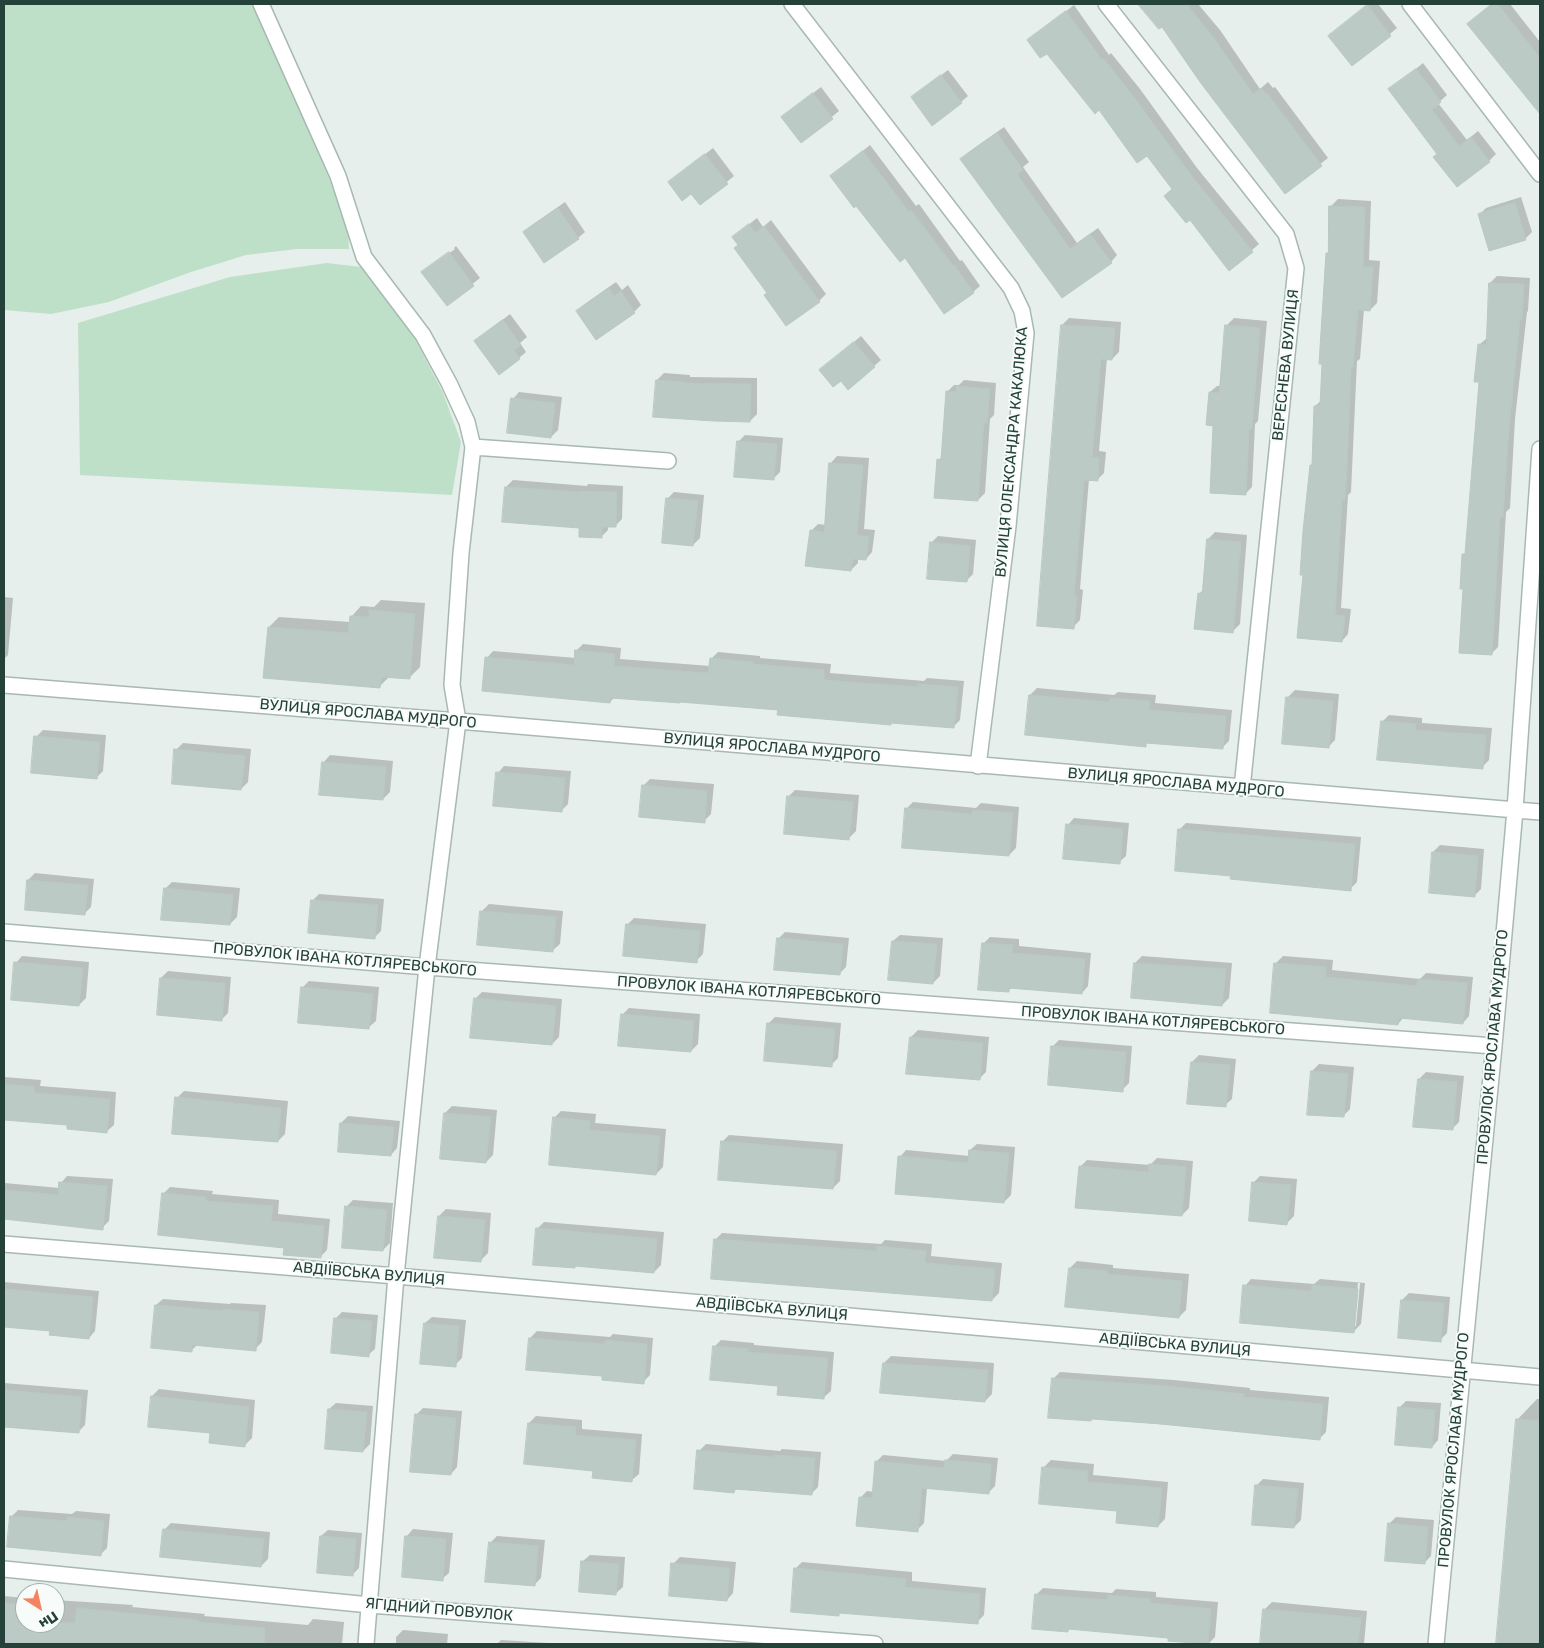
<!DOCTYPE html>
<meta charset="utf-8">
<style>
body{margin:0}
#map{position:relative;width:1544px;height:1648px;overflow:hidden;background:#e6efeb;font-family:Rubik,sans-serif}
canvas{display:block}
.frame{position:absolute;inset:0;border:5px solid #24423a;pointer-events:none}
.north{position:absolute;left:15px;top:1583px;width:50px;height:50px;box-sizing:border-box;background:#f7fbf9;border:1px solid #a3b1ad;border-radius:50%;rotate:145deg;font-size:14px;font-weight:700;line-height:20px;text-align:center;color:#24423a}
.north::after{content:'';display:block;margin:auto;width:18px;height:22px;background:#f4845f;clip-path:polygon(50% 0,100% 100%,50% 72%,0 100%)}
</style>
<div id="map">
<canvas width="1544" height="1648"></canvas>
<div class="frame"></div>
<div class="north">Пн</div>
</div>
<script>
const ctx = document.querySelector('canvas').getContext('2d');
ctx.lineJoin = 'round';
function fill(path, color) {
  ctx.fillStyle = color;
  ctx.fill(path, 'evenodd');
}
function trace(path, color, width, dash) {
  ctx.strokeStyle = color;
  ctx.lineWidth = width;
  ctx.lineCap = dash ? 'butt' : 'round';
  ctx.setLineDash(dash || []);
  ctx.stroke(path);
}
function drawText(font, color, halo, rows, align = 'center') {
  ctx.font = font + ' Rubik,sans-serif';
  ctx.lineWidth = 4;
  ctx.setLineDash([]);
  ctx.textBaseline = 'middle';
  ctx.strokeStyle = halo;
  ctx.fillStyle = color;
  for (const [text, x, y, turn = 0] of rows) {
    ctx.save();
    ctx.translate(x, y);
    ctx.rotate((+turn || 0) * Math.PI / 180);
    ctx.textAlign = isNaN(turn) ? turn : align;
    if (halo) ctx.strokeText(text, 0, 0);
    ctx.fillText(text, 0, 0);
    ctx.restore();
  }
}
const green = new Path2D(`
 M4 4H253L329 178 348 230 349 249H297L246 255 191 272 109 302 51 314 4 310Z
 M327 263 361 267 413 335 443 393 461 442 452 495 80 475 78 323 230 277Z`);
const shadow = new Path2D(`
 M1140 4H1198L1220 30 1260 89 1268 82 1273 88 1275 87 1328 158 1285 192 1162 25 1160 28Z
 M1369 4H1378L1397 28 1353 65 1337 30Z
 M1492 4H1510L1540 42V91L1530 99 1476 17Z
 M1074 5 1109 55 1111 53 1140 89 1197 168 1259 244 1229 270 1173 188 1147 154 1100 109 1047 52 1029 40Z
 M1423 63 1447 95 1438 103 1467 140 1478 131 1496 154 1489 161 1438 154 1390 90Z
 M948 70 968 96 961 102 920 91Z
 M821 87 839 111 801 142 790 111Z
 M1004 127 1029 162 1023 167 1077 243 1098 228 1117 255 1111 262 1063 297 962 159 969 152Z
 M870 145 916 206 919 204 960 261 962 260 980 286 973 292 905 256 832 176Z
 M713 148 734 176 700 204 677 176Z
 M1521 197 1532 232 1525 239 1479 215 1486 208Z
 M1338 199 1371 201 1369 260 1380 261 1377 303 1370 310 1364 309 1360 359 1357 361 1351 492 1348 495 1341 608 1351 609 1348 634 1342 641 1304 574 1311 465 1313 463 1315 406 1322 400 1331 206Z
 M565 202 585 232 578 238 524 232 531 226Z
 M757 218 763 227 771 220 826 294 819 301 769 293 733 237Z
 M456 246 480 278 447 304 429 268 455 249 454 248Z
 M1497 276 1530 278 1528 311 1527 312 1515 419 1510 508 1506 512 1498 647 1491 654 1464 588V555L1467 552 1480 381 1479 345 1487 338 1490 283Z
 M616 282 622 290 628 285 641 305 634 312 597 338 578 311 585 304Z
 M510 314 527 337 520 343 526 352 519 358 475 341Z
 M1069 318 1121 322 1119 352 1112 359 1107 358 1099 451 1106 452 1104 473 1097 480 1089 479 1080 589 1083 590 1080 620 1073 627 1062 325Z
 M1234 318 1267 321 1258 421 1255 424 1252 487 1245 494 1214 424 1210 392 1217 386H1221L1227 325Z
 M861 336 881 360 874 366 841 380 828 364Z
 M664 373 690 375V377L757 378V414L750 421 657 380Z
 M964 380 996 383 994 415 990 419 985 493 978 500 939 460 942 456 947 392 954 385H959Z
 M519 392 562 397 558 430 551 437 513 399Z
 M745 435 783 438 780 472 773 479 738 442Z
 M837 456 869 458 864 529 875 530 872 552 866 559 858 558V563L851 570 811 531 818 524 826 525 831 463Z
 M513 480 587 486 588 484 623 486 622 519 615 526H608V530L601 537 506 487Z
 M674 492 704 495 700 538 693 545 667 499Z
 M1215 532 1247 535 1240 624 1233 631 1199 594 1204 589 1208 539Z
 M938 536 976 540 973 574 966 581 931 543Z
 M4 597 13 598 8 655 4 659Z
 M381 600 425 603 420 667 409 678 390 676 380 686 269 627 279 617 350 622 351 617 361 606 374 607Z
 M583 644 621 648 620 659 710 666 711 659 718 652 760 656V658L831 664 830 673 924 681 927 678 964 681 960 720 953 727 779 709 615 697 610 702 487 658 493 651 576 658V651Z
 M1037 688 1114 695 1118 692 1156 695 1155 703 1232 710 1229 741 1222 748 1149 742 1145 745 1030 695Z
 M1295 690 1339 694 1335 740 1328 747 1288 697Z
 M1389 715 1422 718V723L1492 728 1489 760 1482 767 1382 722Z
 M43 730 106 735 103 771 96 778 36 737Z
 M183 743 251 749 248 782 241 789 176 750Z
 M330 755 393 761 390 792 383 799 324 762Z
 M504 766 571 771 568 804 561 811 498 773Z
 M650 779 714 784 711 814 704 821 643 786Z
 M795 790 859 795 856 831 849 838 788 797Z
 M913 802 976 808 981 803 1019 807 1016 848 1009 855 906 809Z
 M1074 818 1129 823 1126 856 1119 862 1068 825Z
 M1186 823 1361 837 1357 882 1350 889 1232 875 1179 830Z
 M1440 845 1484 849 1481 889 1474 896 1433 852Z
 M35 873 94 879 91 907 84 914 28 880Z
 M172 882 240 888 237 917 230 924 165 889Z
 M319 894 384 899 381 931 374 938 313 900Z
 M489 904 563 911 560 944 553 950 482 911Z
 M634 918 706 924 703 954 696 961 627 925Z
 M785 932 849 938 846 967 839 974 778 939Z
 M900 935 943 938 940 976 933 983 893 941Z
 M990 937 1019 939V946L1091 953 1088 986 1082 993 1013 987 1008 991 983 944Z
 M22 956 89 962 86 998 79 1005 16 963Z
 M1142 956 1232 963 1229 998 1222 1005 1135 963Z
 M1283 956 1333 960 1332 970 1420 979 1426 973 1473 977 1469 1016 1463 1023 1404 1017 1398 1024 1276 963Z
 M168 971 231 977 228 1013 221 1020 161 978Z
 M309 981 379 987 376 1021 369 1027 302 988Z
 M482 992 562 999 559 1037 552 1044 475 999Z
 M629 1008 700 1014 698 1044 691 1051 622 1015Z
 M775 1017 841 1023 838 1058 831 1065 768 1024Z
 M918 1030 989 1037 986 1072 979 1079 911 1037Z
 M1059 1040 1132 1046 1129 1083 1122 1090 1052 1047Z
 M1199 1055 1236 1059 1232 1099 1225 1105 1189 1103 1192 1062Z
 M1319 1064 1354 1067 1350 1109 1343 1116 1312 1071Z
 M1426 1072 1464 1076 1459 1122 1452 1129 1419 1079Z
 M4 1077 41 1080 40 1086 116 1092 114 1125 107 1131 69 1124 4 1118Z
 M184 1091 288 1101 285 1134 278 1141 177 1098Z
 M452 1106 497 1110 493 1155 486 1162 445 1113Z
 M561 1111 596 1114 595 1123 666 1129 663 1167 656 1174 554 1118Z
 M348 1116 400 1121 397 1148 391 1155 339 1151 341 1123Z
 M729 1135 843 1144 840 1181 833 1188 722 1142Z
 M977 1144 1015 1147 1011 1195 1004 1202 900 1157 906 1150 970 1156V1150Z
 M1157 1158 1193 1161 1189 1208 1182 1215 1080 1167 1087 1160 1150 1165Z
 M67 1176 113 1179 109 1221 102 1228 4 1218V1183L60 1188 61 1183Z
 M1260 1176 1297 1179 1294 1216 1287 1223 1253 1183Z
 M170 1187 213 1191 212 1194 279 1200 278 1214 330 1219 327 1250 320 1257 285 1247 163 1194Z
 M353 1200 393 1203 390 1243 383 1250 347 1206Z
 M446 1209 491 1213 488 1253 481 1260 439 1216Z
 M544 1222 664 1232 661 1265 654 1272 577 1265 574 1267 537 1229Z
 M722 1233 881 1244 885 1240 932 1244 931 1256 1002 1263 999 1293 992 1300 715 1240Z
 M1077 1261 1113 1265V1268L1189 1274 1186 1310 1179 1317 1070 1268Z
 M1251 1279 1314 1284 1320 1279 1365 1283 1361 1324 1354 1331 1245 1286ZM1358 1283H1360L1356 1326H1354Z
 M4 1282 99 1291 95 1331 89 1338 51 1330 4 1326Z
 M1409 1293 1450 1297 1447 1333 1440 1340 1402 1300Z
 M163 1299 230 1304 231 1303 266 1305 262 1342 255 1349 197 1345 191 1351 156 1305Z
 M342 1312 378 1315 375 1349 368 1355 335 1319Z
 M432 1317 466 1320 462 1358 455 1365 425 1323Z
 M537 1331 610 1337 613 1334 653 1338 650 1375 643 1382 603 1375 530 1338Z
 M721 1340 754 1343V1345L834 1352 831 1391 824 1397 779 1385 714 1347Z
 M891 1356 994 1363 992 1394 985 1401 884 1363Z
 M1060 1372 1174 1380 1250 1388V1390L1329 1397 1326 1432 1319 1439 1093 1418 1053 1379Z
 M4 1383 88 1390 85 1425 78 1432 4 1426Z
 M159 1389 255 1400 252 1438 245 1445 212 1432 152 1396Z
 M1537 1399H1540V1644H1497L1517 1420Z
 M1406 1401 1441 1403 1438 1440 1432 1447 1399 1408Z
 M336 1403 373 1406 370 1444 363 1451 329 1409Z
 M423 1408 462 1411 457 1467 451 1474 416 1415Z
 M536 1416 582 1420V1429L642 1434 639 1474 632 1480 594 1469 529 1423Z
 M706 1444 780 1451 782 1449 821 1452 818 1487 811 1494 738 1488 734 1491 699 1451Z
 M953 1454 998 1458 995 1486 988 1493 927 1488 924 1523 917 1530 860 1498 867 1491 874 1492 876 1462 883 1455 946 1461Z
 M1051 1460 1094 1464 1093 1475 1168 1482 1165 1519 1158 1526 1119 1509 1044 1467Z
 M1263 1479 1304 1483 1301 1520 1294 1527 1256 1486Z
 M18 1510 72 1514 76 1511 110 1514 107 1548 100 1555 11 1517Z
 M1396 1517 1434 1520 1431 1556 1424 1563 1389 1524Z
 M171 1523 270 1532 268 1559 261 1566 164 1530Z
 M413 1529 453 1533 449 1573 442 1579 407 1536Z
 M328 1530 362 1533 359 1568 352 1575 321 1536Z
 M497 1536 545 1540 541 1578 534 1585 490 1543Z
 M590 1555 625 1557 623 1587 616 1593 583 1561Z
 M680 1557 736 1562 733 1593 727 1600 673 1564Z
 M802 1562 912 1572V1581L986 1588 984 1615 977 1622 841 1612 838 1615 795 1569Z
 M1043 1588 1112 1593 1116 1589 1156 1592V1597L1218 1602 1215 1637 1208 1644 1169 1637 1070 1628 1067 1631 1037 1594Z
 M4 1596 25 1598V1623H55V1600L133 1605 132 1607 205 1614 204 1616 308 1625 313 1619 344 1622 342 1644H4Z
 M1272 1602 1367 1611 1364 1644H1262L1265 1609Z
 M403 1630 448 1634 447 1644H396V1637Z
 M501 1640 564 1644H497Z`);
const building = new Path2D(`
 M1138 4H1191L1188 6 1213 37 1253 94 1261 88 1266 94 1267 93 1322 166 1285 194 1200 82 1162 27 1159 29Z
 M1492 4H1498L1540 58V114L1467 24Z
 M1367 5 1391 36 1352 66 1328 36Z
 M1066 11 1102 60 1104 59 1133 96 1191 175 1253 252 1229 271 1190 220 1186 223 1164 196 1172 189 1147 156 1137 163 1099 110 1095 114 1047 54 1040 58 1027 40Z
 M1416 69 1441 102 1432 110 1459 146 1471 137 1490 162 1457 187 1433 157 1437 154 1388 89Z
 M941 75 962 103 932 126 911 97Z
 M813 93 833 119 801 143 781 117Z
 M997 133 1023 170 1017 174 1070 249 1090 234 1112 263 1062 298 960 159Z
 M863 151 909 212 911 210 953 266 954 265 974 293 944 314 905 258 900 262 856 206 854 208 830 176Z
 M705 154 728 184 700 205 691 194 682 201 668 182Z
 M1515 203 1526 240 1489 251 1478 214Z
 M1329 206 1365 207 1363 267H1373L1370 311 1358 310 1353 367H1351L1347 468 1345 500H1342L1335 615 1345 616 1342 642 1297 638 1303 575H1300L1303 531 1310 465H1312L1314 406H1320L1322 364H1319L1326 253H1328Z
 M558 208 579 239 544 263 523 232Z
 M749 224 755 233 764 226 820 302 786 326 764 295 767 293 734 248 738 245 732 237Z
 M449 252 474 286 447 306 421 272Z
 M1489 283 1524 284 1522 319H1520L1509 427 1503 517 1500 516 1492 655 1459 653 1463 589H1460L1462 554H1465L1479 382H1474L1478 344 1486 345Z
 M609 288 614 296 621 291 635 313 596 340 576 311Z
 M503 320 521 345 514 350 520 359 499 375 474 341Z
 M1061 325 1115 328 1112 360 1101 359 1092 458H1099L1098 481 1084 480 1074 596H1077L1074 629 1037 626Z
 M1225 325 1260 328 1252 429H1249L1246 495 1210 493 1213 426 1206 425 1209 392 1219 393Z
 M854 342 875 367 848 390 841 381 833 387 819 370Z
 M656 380 684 382 683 383 751 384 750 422 714 421 653 417Z
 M956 386 990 389 987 423H984L978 501 934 498 937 459 941 460 946 391 956 392Z
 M511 398 555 403 551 438 507 433Z
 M737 441 777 444 774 480 734 477Z
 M829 463 863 465 857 535 869 537 866 560 853 559 851 571 805 566 810 530 824 532Z
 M505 487 580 492V491L617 492 616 527H602V538L579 537V528L502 522Z
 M666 498 698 501 693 546 662 543Z
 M1207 539 1241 542 1233 633 1194 629 1198 593 1202 594Z
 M930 542 970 546 967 582 927 579Z
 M369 610 415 614 410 679 382 677 380 688 263 678 268 627 348 633 350 616 369 617Z
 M575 650 615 654 614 666 708 673 710 658 753 662V664L824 670V680L918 687V684L958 687 954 728 891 723V725L777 715 778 710 680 702V703L611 698 610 703 482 691 485 657 574 665Z
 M1029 695 1109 702 1110 698 1150 701 1149 710 1226 716 1223 749 1146 743V747L1025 735Z
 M1286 697 1333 701 1329 748 1282 744Z
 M1381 721 1416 724 1415 730 1486 735 1483 769 1377 760Z
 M34 736 100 742 97 779 31 773Z
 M174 749 245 756 241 790 172 784Z
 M322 762 386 767 383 800 319 795Z
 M496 772 565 778 562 812 493 806Z
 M642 785 707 791 705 823 639 817Z
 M787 796 853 802 849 840 784 834Z
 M905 808 972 814 973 810 1013 813 1009 856 902 848Z
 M1066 824 1123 829 1120 864 1063 859Z
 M1178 829 1355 844 1351 891 1230 879 1231 876 1175 871Z
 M1432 852 1478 856 1475 897 1429 893Z
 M27 880 88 885 85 915 25 910Z
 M164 888 233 895 230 925 161 920Z
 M311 900 378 905 375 939 308 933Z
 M480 911 556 917 553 952 477 945Z
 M626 924 700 931 697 963 623 956Z
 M777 938 843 944 840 975 774 970Z
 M892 941 937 944 933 984 888 980Z
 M982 943 1013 945 1012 953 1085 959 1082 994 1009 988V992L978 990Z
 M14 962 83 968 79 1006 11 1000Z
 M1134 963 1226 969 1222 1006 1131 998Z
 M1274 963 1326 967 1325 977 1417 986 1418 979 1467 983 1463 1024 1399 1018 1398 1025 1270 1013Z
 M160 978 225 983 222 1021 157 1015Z
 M301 987 373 994 369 1029 298 1023Z
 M474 998 556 1006 552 1045 470 1038Z
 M621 1014 694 1021 691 1052 618 1046Z
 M767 1023 835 1029 832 1067 764 1061Z
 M910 1037 983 1043 980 1080 906 1074Z
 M1051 1046 1126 1052 1123 1092 1048 1085Z
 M1191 1062 1230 1065 1226 1107 1187 1104Z
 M1311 1071 1348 1074 1344 1117 1307 1115Z
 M1418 1079 1457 1082 1453 1130 1413 1127Z
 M4 1084 34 1087V1093L110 1099 107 1133 67 1129V1125L4 1120Z
 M175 1097 281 1108 278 1142 172 1134Z
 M444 1113 491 1117 486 1163 440 1159Z
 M553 1117 590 1121 589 1130 660 1136 656 1175 549 1165Z
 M340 1123 394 1127 391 1156 338 1152Z
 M721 1141 837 1151 833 1189 718 1180Z
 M969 1150 1009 1153 1004 1203 895 1194 898 1156 968 1163Z
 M1149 1164 1186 1167 1182 1216 1075 1208 1079 1166 1148 1172Z
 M59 1182 107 1186 103 1230 4 1219V1190L58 1195Z
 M1252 1182 1291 1185 1287 1225 1249 1221Z
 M162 1193 206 1197V1201L273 1206 271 1221 324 1226 321 1258 283 1255 284 1248 158 1235Z
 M345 1206 387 1210 383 1251 342 1248Z
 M438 1216 485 1220 481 1262 434 1258Z
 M536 1228 657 1239 654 1273 575 1266V1268L533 1265Z
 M714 1239 877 1251V1246L926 1251 925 1263 995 1269 992 1301 711 1279Z
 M1069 1268 1107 1271V1274L1182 1281 1179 1318 1065 1307Z
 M1243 1285 1311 1291 1312 1285 1358 1289 1354 1333 1240 1323Z
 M4 1289 93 1297 89 1339 49 1335 50 1331 4 1327Z
 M1401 1300 1444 1303 1441 1342 1398 1338Z
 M155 1305 223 1311V1309L259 1312 256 1351 192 1345V1352L151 1348Z
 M334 1318 372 1321 369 1357 331 1353Z
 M424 1323 459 1326 456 1367 420 1364Z
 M529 1338 605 1344V1340L647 1344 644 1384 602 1380V1376L526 1370Z
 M713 1346 748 1349 747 1352 828 1358 824 1399 777 1395 778 1386 710 1380Z
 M883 1363 988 1370 985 1402 880 1393Z
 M1052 1378 1166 1386 1244 1394 1243 1397 1323 1404 1320 1440 1162 1424 1092 1419 1091 1421 1048 1418Z
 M4 1390 82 1397 79 1433 4 1427Z
 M151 1396 249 1407 245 1447 209 1443 210 1433 148 1427Z
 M1398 1407 1435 1410 1432 1448 1395 1445Z
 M328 1409 367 1412 363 1452 325 1449Z
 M415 1414 456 1418 451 1475 410 1472Z
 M1516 1419 1540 1421V1625L1538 1644H1496Z
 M528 1423 576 1427 575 1435 636 1440 632 1482 592 1478 593 1471 524 1464Z
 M697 1450 774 1457V1455L815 1458 812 1495 735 1489 734 1493 694 1489Z
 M945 1460 991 1464 989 1494 922 1488 918 1532 856 1526 859 1497 872 1498 875 1461 944 1468Z
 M1042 1467 1088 1471 1087 1482 1162 1488 1158 1527 1116 1523 1117 1511 1039 1504Z
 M1255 1485 1298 1489 1294 1528 1252 1525Z
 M10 1516 67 1521 68 1517 104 1521 101 1556 7 1547Z
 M1388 1523 1428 1527 1425 1564 1385 1561Z
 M163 1529 264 1539 261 1567 160 1557Z
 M320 1536 356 1539 353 1576 317 1573Z
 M405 1536 446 1539 443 1581 402 1577Z
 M489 1542 538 1546 535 1586 485 1582Z
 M581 1561 619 1564 616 1595 579 1592Z
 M671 1563 730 1568 727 1601 669 1596Z
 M794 1568 906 1579 905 1587 980 1594 978 1624 839 1613V1616L791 1612Z
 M1035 1594 1107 1600 1108 1595 1150 1599V1603L1211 1609 1208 1644 1168 1641V1638L1068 1629V1632L1032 1629Z
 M4 1603 25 1605V1623H75L77 1608 198 1620V1622L265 1628 264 1644H4Z
 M1263 1609 1361 1618 1358 1644H1260Z`);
const minor = new Path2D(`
 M261 4 338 176 364 257 423 335 449 383 467 422 473 447 461 553 452 685 458 721 427 967 396 1276 366 1644
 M792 4 1011 288 1022 311 1026 333 1008 526 978 766
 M1106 4 1286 234 1296 268 1242 788
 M1410 4 1540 174
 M473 447 668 461
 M4 685 458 721 1540 812
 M4 932 427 967 1494 1046
 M4 1244 396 1276 1540 1377
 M4 1569 370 1605 875 1644
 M1436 1644 1494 1046 1515 810 1540 449`);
const streetNames = [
 ["ВЕРЕСНЕВА ВУЛИЦЯ",1286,365,-84],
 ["ВУЛИЦЯ ОЛЕКСАНДРА КАКАЛЮКА",1012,452,-85],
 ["ВУЛИЦЯ ЯРОСЛАВА МУДРОГО",368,714,5],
 ["ВУЛИЦЯ ЯРОСЛАВА МУДРОГО",772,748,5],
 ["ВУЛИЦЯ ЯРОСЛАВА МУДРОГО",1176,783,5],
 ["ПРОВУЛОК ІВАНА КОТЛЯРЕВСЬКОГО",345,960,5],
 ["ПРОВУЛОК ІВАНА КОТЛЯРЕВСЬКОГО",749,991,4],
 ["ПРОВУЛОК ІВАНА КОТЛЯРЕВСЬКОГО",1153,1021,4],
 ["ПРОВУЛОК ЯРОСЛАВА МУДРОГО",1493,1047,-85],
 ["АВДІЇВСЬКА ВУЛИЦЯ",369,1274,5],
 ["АВДІЇВСЬКА ВУЛИЦЯ",772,1309,5],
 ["АВДІЇВСЬКА ВУЛИЦЯ",1175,1345,5],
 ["ПРОВУЛОК ЯРОСЛАВА МУДРОГО",1454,1450,-85],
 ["ЯГІДНИЙ ПРОВУЛОК",439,1610,5]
];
fill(green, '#bfe0c8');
fill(shadow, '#0003');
fill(building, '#bbcac4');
trace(building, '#b8c9c2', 1);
trace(minor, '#a8b8b2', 18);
trace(minor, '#fff', 15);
drawText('15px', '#24423a', '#f7fbf9', streetNames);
</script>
